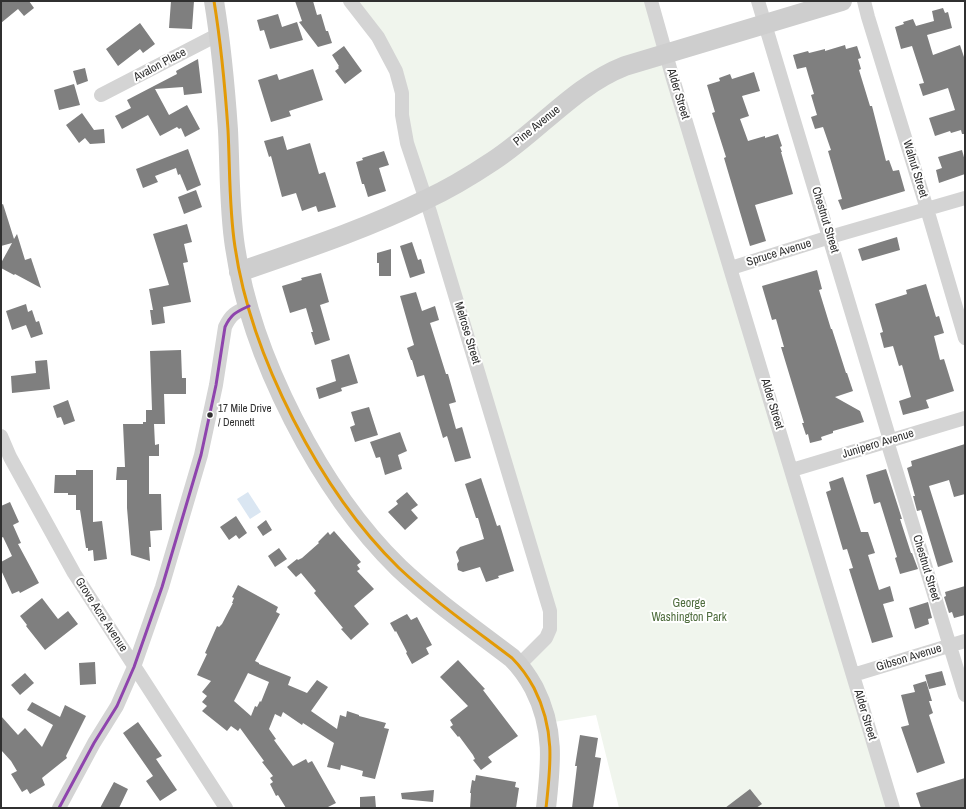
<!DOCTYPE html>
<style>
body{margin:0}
#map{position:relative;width:966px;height:809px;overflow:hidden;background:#fff;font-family:"Archivo Narrow",sans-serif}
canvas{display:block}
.frame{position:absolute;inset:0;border:2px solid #303030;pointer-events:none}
</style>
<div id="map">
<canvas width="966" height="809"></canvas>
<div class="frame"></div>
</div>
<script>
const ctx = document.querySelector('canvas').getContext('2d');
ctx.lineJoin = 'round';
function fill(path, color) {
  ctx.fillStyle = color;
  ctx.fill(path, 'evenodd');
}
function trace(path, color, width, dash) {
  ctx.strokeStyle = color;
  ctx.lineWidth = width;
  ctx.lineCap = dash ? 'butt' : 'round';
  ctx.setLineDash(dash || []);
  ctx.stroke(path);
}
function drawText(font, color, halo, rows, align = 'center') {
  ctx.font = font + ' "Archivo Narrow",sans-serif';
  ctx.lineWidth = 4;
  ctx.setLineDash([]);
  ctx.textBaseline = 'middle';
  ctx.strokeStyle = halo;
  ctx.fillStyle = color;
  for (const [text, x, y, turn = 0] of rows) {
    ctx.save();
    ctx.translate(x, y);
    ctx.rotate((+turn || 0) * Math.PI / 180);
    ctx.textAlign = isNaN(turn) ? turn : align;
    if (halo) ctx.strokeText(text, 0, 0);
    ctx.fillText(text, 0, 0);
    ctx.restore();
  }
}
const green = new Path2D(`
 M350 1H651L893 808H619L596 715 548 723 519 665 550 629 430 212 402 93Z`);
const water = new Path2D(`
 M248 492 261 512 250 519 237 499Z`);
const building = new Path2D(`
 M1 1H29L34 8 24 16 18 9 1 23Z
 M171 1H194L192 29 169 28Z
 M295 1H313L317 15 321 14 326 31H328L332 43 318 47 299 22 302 21Z
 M943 8 945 13 948 12 952 28 927 35 933 55 960 45 965 60V134H962L961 130 951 133 950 131 935 136 929 118 955 110 948 88 923 96 919 84 924 83 912 46 901 49 895 27 904 24 903 22 913 19 916 26 934 21 932 11Z
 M278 14 282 27 297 22 303 40 270 49 264 30 260 31 257 20Z
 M140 23 155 44 143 53 140 49 118 66 106 49Z
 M845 45 846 49 857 46 861 58 858 59 861 69 859 70 870 106H872L886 161 889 160 893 171 899 170 905 191 842 210 838 200 842 199 828 151 831 150 823 127 815 129 811 117 817 115 811 95 814 94 808 74 806 67 797 69 793 55 808 51 809 53 825 49V51Z
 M344 46 362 71 345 84 335 71 339 68 338 67 339 66 332 55Z
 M198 59 202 93 184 95 183 87 155 89 169 115 187 105 200 129 185 137 181 128 179 129 177 127 160 136 148 115 122 129 115 116 131 108 127 100 177 74 176 71Z
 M85 68 88 81 77 85 73 71Z
 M313 69 323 100 289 111 291 116 271 122 258 80 277 74 279 80Z
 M754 72 760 91 742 96 749 116 740 119 748 141 765 136V138L778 134 782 146 780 147 782 152H781L793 194 755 205 766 241 750 246 724 158 726 157 712 113 715 112 707 85 720 81 719 78 730 74 732 79Z
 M74 84 80 105 59 110 54 90Z
 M82 113 94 130 104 129 105 143 90 144 85 138 79 143 66 125Z
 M283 136 287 150 310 143 319 174 325 172 336 207 318 212 316 206 302 211 296 193 282 197 271 156 269 157 264 141Z
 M188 149 201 185 187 191 180 174 178 175 176 168 155 176 158 182 143 188 136 169Z
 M962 150 965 161V174L939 183 936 170 942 168 938 157Z
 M384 151 389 165 379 168 386 191 368 197 364 184H362L356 162 363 160 362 158Z
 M196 190 202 207 184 214 178 197Z
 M3 204 14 239 17 234 25 260 31 258 41 288 15 274 14 275 1 268V263L12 243 1 246V205Z
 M187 224 192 242 184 244 188 262 183 263 191 302 163 307 165 323 152 325 150 310H153L149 289 169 285 153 234Z
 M897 237 900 250 862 261 858 249Z
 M412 242 418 260 421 259 425 273 410 278 400 246Z
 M391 249V276H379V263H377V253Z
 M817 270 822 289 819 290 831 329H832L846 373H847L853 391 835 397 860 411 864 422 833 431V433L821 437 822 440 810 443 808 434 806 435 802 423H804L781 347H784L776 319 772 320 762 286Z
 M321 273 329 302 320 305 330 340 315 345 311 332H313L306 308 290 313 282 286 302 280 301 278Z
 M926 284 936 317 939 316 944 333 934 336 940 360 944 359 954 391 926 400 929 408 903 415 899 401 911 397 902 365 899 366 893 346 884 348 880 333 883 332 875 304 907 294 906 290Z
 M416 292 422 311 435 306 439 320 430 323 446 374H448L456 402 449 404 456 429 462 427 471 458 455 462 447 436 443 438 424 375 417 377 412 360H411L407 348 414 345 400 296Z
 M26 304 28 312 32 310 36 322 39 321 43 334 31 338 26 325 12 330 6 311Z
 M181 350 182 378H186V394H164L165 424H154L155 445 159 444V456H149V494H161L162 530 150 531 151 547H149L150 561 131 555 127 508V480H116L117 467H125L123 424H143V422H146V410H152L150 351Z
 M349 354 358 383 341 388 342 391 319 399 316 388 336 381 331 360Z
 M47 360 50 389 12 393 11 376 36 373 35 361Z
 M68 400 75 421 64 425 61 417 57 418 53 406Z
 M369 407 378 435 355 442 350 427 355 425 351 412Z
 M400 432 407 451 398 455 402 469 385 475 380 457 376 458 370 442Z
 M965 444V494L954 497 949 480 929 486 953 562 938 567 921 510 917 511 913 496H915L907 468 912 466 911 461Z
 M886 469 902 519H900L911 553H912L918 569 900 574 895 558 897 557 880 502 874 504 866 475Z
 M76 470H93V522L102 521 107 559 94 561 93 550 88 551V548H86L80 510H76V495H68V493H54L55 475H76Z
 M843 477 861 532H868L875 553 868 555 879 590 890 586 894 601 883 604 893 637 872 643 849 569 853 568 847 549 843 550 826 492 831 490 829 482Z
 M481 478 497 526 500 525 514 571 498 576 499 578 486 582 480 567 463 572 458 570 457 564 459 561 456 552 460 547 484 539 478 518H476L465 484Z
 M407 492 418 505 411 510 418 518 405 530 388 512 398 504 396 501Z
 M10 502 19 522 13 525 21 543 18 544 39 583 20 593 19 591 12 594 1 570V562L12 556 3 537 1 538V506Z
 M236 516 247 533 239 539 236 535 229 540 220 527Z
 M266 520 272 530 263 536 257 527Z
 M334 531 361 562 357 565 360 569 357 571 374 589 354 606 369 624 351 640 341 629 343 628 314 593 316 591 301 573 296 577 287 567 297 559 298 560 302 558 319 543 318 542 328 532 330 535Z
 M279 548 287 559 275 567 268 556Z
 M238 585 278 607 276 612 280 614 255 661 259 663V664L291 677 288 685 307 693 317 680 328 687 311 711 337 729 340 715 346 717 347 711 359 715V716L386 723 384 728 389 729 375 779 362 776 363 771 341 765 340 770 327 767 334 743 303 723 302 725 283 712 281 717 275 714 269 729 276 739 274 740 293 766 306 759 308 763 312 761 336 803 326 808H286L278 795 276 796 270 784 273 782 270 778 273 776 262 762 264 761 240 728 238 731 231 726 227 731 202 711 207 706 202 702 207 696 202 692 211 681 197 675 207 654 205 653 217 626 219 627 222 624 233 603H232L234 598 232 597ZM248 673 269 682 261 702 260 701 257 707 255 706 251 716 234 701Z
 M965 586V615L954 618 952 612 949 613 944 597 946 596 945 592Z
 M42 598 58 619 68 611 78 624 45 650 26 626 27 625 20 616Z
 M928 602 932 618 928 619 929 624 915 629 909 608Z
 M407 614 411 620 417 617 432 645 426 648 429 654 412 664 406 653 407 652 396 631 395 632 390 623Z
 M458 660 485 689 483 690 518 736 488 757 492 762 481 770 473 760 475 759 473 755 459 736 458 737 450 727 453 725 450 720 468 706 440 677Z
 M95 662 96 684 80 685 79 663Z
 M942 671 946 685 929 689 925 675Z
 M25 673 34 683 20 695 11 685Z
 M926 681 932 701H929L933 713 929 715 945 763 917 773 901 727 909 725 901 695 915 692 913 685Z
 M32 702 60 717 65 705 86 716 66 756 67 758 42 778 45 785 30 794 27 789 22 792 11 774 17 771 11 761 1 750V716L18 735 25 728 42 747 53 725 27 710Z
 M138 722 162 756 156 759 177 790 160 801 146 781 153 776 123 733Z
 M580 735 598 738 595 757 601 758 593 808H572L577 766H575Z
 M476 775 516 782 515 787 519 788 516 808H470L471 793H470L472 780 475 781Z
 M965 778V808H921L916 793Z
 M114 782 128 789 119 808H100Z
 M750 789 762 804 756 808H725Z
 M434 790 433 802 402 799 401 793Z
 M375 796 376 808H360V797Z`);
const street = new Path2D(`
 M350 1 378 37 396 71 402 93V115L407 143 430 212 550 611V629L546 638 519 665
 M651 1 673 79 893 808
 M758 1 890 440
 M864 1 868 17 927 209 965 338
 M101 95 219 34
 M731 268 830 237 965 198
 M1 436 10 457 74 573 226 808
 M887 441 965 695
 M792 470 965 418
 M853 675 965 641
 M59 808 94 743 117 706 134 667 162 587 201 455 216 385 225 327C231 314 236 312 249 306`);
const secondary = new Path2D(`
 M214 1C221 44 225 86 228 130 230 169 229 208 235 247 251 356 320 491 399 568 434 601 474 629 512 658 521 667 528 677 534 688 555 729 551 764 546 808
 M239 272C302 250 366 229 425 200 449 189 472 175 493 161 539 131 574 86 625 66L842 1`);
const bus1 = new Path2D(`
 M214 1C221 44 225 86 228 130 230 169 229 208 235 247 251 356 320 491 399 568 434 601 474 629 512 658 521 667 528 677 534 688 555 729 551 764 546 808`);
const bus2 = new Path2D(`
 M59 808 94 743 117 706 134 667 162 587 201 455 216 385 225 327C231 314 236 312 249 306`);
const markers = [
 [210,415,3.5,"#303030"]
];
const busNames = [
 ["17 Mile Drive",218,409],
 ["/ Dennett",218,423]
];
const streetNames = [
 ["Avalon Place",160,65,-28],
 ["Alder Street",678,94,73],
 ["Pine Avenue",537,126,-39],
 ["Walnut Street",915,169,73],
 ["Chestnut Street",825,220,73],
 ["Spruce Avenue",779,253,-17],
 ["Melrose Street",467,333,73],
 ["Alder Street",772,404,73],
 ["Junipero Avenue",878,444,-17],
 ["Chestnut Street",926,568,73],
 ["Grove Acre Avenue",101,615,57],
 ["Gibson Avenue",909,658,-17],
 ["Alder Street",865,715,73]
];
const parkNames = [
 ["George",689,604],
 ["Washington Park",689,618]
];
fill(green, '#f0f5ed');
fill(water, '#dae6f2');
fill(building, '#7f7f7f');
trace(street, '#d4d4d4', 14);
trace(secondary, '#cecece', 20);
trace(bus1, '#e39a05', 3);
trace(bus2, '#8e44ad', 3);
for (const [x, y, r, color] of markers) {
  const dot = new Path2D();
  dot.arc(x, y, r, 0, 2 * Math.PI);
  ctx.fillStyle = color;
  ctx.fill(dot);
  trace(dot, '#fff', 1.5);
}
drawText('11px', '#303030', '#fff', busNames, 'left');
drawText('12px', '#303030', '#fff', streetNames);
drawText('12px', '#4e6c3d', '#fff', parkNames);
</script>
